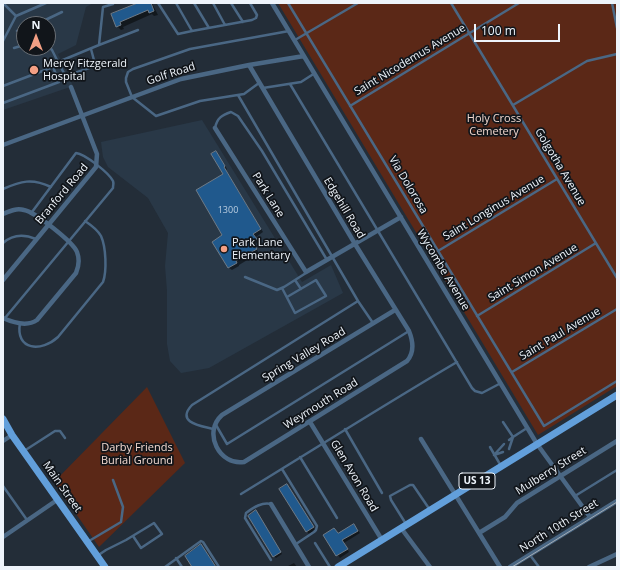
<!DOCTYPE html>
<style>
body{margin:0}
#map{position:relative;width:620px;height:570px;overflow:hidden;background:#232d38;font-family:"Open Sans",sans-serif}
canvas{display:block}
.frame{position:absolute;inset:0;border:4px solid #eef4fb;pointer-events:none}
.north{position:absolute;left:16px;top:16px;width:40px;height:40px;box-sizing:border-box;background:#11151a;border:1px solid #696e74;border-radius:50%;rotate:0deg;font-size:11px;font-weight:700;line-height:16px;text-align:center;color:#eef4fb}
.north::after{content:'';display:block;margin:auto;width:14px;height:18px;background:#f39f84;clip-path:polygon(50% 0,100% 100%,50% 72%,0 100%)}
.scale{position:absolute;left:474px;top:24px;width:86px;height:18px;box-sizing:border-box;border:2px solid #eef4fb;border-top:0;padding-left:5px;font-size:12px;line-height:14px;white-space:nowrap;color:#eef4fb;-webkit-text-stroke:3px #11151a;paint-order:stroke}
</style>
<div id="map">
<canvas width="620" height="570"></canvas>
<div class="frame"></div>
<div class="north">N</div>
<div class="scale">100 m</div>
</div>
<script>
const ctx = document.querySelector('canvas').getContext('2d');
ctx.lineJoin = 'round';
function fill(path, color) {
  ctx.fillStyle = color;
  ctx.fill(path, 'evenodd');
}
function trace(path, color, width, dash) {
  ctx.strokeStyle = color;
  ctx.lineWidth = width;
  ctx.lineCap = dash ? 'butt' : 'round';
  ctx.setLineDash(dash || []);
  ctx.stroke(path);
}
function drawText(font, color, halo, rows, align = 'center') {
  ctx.font = font + ' "Open Sans",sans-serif';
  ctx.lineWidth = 3.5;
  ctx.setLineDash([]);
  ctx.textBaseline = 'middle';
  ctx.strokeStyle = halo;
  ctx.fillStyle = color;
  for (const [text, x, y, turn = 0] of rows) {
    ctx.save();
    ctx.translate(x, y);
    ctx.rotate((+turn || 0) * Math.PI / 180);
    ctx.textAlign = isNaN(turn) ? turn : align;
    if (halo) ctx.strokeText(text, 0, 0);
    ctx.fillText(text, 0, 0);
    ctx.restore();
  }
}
const built = new Path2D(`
 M3 3H93L86 7 76 45 58 54 73 86 3 110ZM24 24H48V48H24Z
 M202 120 302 282 331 265 343 293 209 368 181 373 170 361 167 344V291L165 266 168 233 148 198 108 167 103 157 101 142Z`);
const green = new Path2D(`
 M278 3H617V386L538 435Z
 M147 387 185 463 99 547 54 482Z`);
const shadow = new Path2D(`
 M140 3H152L158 15 154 16 152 14 123 27 124 29 121 30 117 26 112 15Z
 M216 152 227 169 226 170 263 232 256 237 259 242 254 245 259 253 239 265V266L232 270 229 268 224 236V175Z
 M288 487 315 530 309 534 280 489Z
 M257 513 282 554 276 558 274 556Z
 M356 528 360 533 344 543 349 552 340 558 325 535 338 534Z
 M201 546 205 550 217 567H193Z
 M294 563 297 567H289L288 566Z`);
const building = new Path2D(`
 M138 3H151L154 11 149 13 148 10 120 22 121 25 116 27 111 14Z
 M216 151 225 166 224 167 261 229 253 234 257 239 252 242 257 249 236 261 237 263 228 268 212 242 222 235 196 190 223 174 211 154Z
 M287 484 314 527 306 532 279 489Z
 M256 510 281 552 273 557 248 516Z
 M354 524 358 531 342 540 348 549 336 556 323 535 334 528 338 533Z
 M201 544 216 567H192L185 556Z`);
const lane = new Path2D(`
 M158 3 178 34 192 31
 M176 3 192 31 252 20 256 18 257 15 250 3
 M194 3 209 28
 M213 3 225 25
 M231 3 243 22
 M288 3 544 426 617 381
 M451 3 617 278
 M612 3 617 28
 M16 16 46 3
 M37 24 62 12
 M17 31 24 28
 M295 40 358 3
 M3 41 16 16 3 3
 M99 45 138 30
 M48 46 52 50 58 62 99 45 103 7 113 4
 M14 48 24 45
 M58 62 65 75H69L92 67 95 64 91 49
 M259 83 244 94 200 101 156 116 132 97 126 82V78L128 72 133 69 190 49 289 31
 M290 84 472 388 475 391 482 393 501 383
 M3 86 53 67 59 82 3 103
 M263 88 301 82 315 73
 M238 95 358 301 373 323
 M513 105 587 61 617 54
 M350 106 519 3
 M215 128C217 118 222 115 231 112L238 116 262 151 327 260
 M3 189C21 181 32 178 51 187
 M3 243C13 234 24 234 36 239
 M438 251 557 179
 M245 277 277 290 284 287 306 273
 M295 280 301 289
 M282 288 295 313 326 296 316 280 287 297
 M477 316 596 243
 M5 318 113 188C113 184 114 184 113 181 109 173 85 154 76 153L32 212
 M20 323C15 351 42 352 58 337L103 282C107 271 106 247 101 236 97 229 91 225 85 221
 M512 372 617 309
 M503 422 513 437 509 440
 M216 425 227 444 409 331
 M213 429C202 426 175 423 192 405L358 301
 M345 429 382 493
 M490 447 501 466
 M509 449 513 437 527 428
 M24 451 55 431H60L65 438
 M494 455 504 444
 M494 455 503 452
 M300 457 337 518
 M282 469 317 526 316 530 314 532 296 544
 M3 486 27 520
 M241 494C313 450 384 405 457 362
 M575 496 617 470
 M406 524 391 500 390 496 410 485H413L430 510
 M89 541 121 522 123 507 113 480
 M315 543 330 567
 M530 555 539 567
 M97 556 106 550 126 540 154 523 162 534 141 548 133 536
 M176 558 182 567
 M271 560 245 518 246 513C254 507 262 502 271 504
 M165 567 201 541 203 542 219 567`);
const street = new Path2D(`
 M272 3 537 444 590 517
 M249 65 355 244 409 331C413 341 415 352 407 361L244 462C220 466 202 433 222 415L395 310
 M215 128 306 272 401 217
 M3 145 181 79 249 65 304 56
 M3 214C10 211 16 208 24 210 35 212 73 242 77 252 80 260 79 266 76 273L37 320C27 327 14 323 3 318
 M3 280 96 167 97 154 71 87
 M310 422 382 540
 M421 439 500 567
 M3 441 12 435
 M271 504 309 567
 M401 528 430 567
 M479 533 505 517 517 503 617 441
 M3 537 57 500
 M510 567 617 501
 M589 567 617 554`);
const primary = new Path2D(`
 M3 419 12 435 105 567
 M338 567 617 395`);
const tram = new Path2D(`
 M512 567 617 502`);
const markers = [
 [34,70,5,"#f39f84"],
 [224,249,4,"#f39f84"]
];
const numberNames = [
 ["1300",228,210]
];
const shields = [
 [477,481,36]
];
const shieldNames = [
 ["US 13",477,481]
];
const streetNames = [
 ["Saint Nicodemus Avenue",410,60,-31],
 ["Golf Road",171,74,-18],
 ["Golgotha Avenue",560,167,59],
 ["Via Dolorosa",408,185,59],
 ["Branford Road",62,194,-50],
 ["Park Lane",268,195,58],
 ["Edgehill Road",344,208,59],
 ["Saint Longinus Avenue",494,208,-31],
 ["Wycombe Avenue",443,270,59],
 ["Saint Simon Avenue",533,273,-31],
 ["Saint Paul Avenue",560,334,-31],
 ["Spring Valley Road",304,355,-31],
 ["Weymouth Road",321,404,-32],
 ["Mulberry Street",551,471,-32],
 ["Glen Avon Road",354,476,59],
 ["Main Street",62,487,55],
 ["North 10th Street",559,526,-32]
];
const poiNames = [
 ["Mercy Fitzgerald",43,64],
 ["Hospital",43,77],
 ["Park Lane",232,243],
 ["Elementary",232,256]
];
const parkNames = [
 ["Holy Cross",494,119],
 ["Cemetery",494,132],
 ["Darby Friends",137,448],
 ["Burial Ground",137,461]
];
fill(built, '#293847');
fill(green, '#5b2817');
fill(shadow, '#0007');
fill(building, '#20598d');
trace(building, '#6e7a86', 1);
trace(lane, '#4a6784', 2.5);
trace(street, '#4a6784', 4.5);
trace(primary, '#629fdb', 7);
trace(tram, '#a3abb3', 1);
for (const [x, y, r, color] of markers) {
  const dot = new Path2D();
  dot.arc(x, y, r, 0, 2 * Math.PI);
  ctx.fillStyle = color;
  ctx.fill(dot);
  trace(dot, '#11151a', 1.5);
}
drawText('9px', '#bacde0', null, numberNames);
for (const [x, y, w] of shields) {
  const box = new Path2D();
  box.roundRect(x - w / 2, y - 8, w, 16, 3);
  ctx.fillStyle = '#11151a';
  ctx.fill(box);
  trace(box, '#eef4fb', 1);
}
drawText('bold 10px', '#eef4fb', null, shieldNames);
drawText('11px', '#eef4fb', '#11151a', streetNames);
drawText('11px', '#eef4fb', '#11151a', poiNames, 'left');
drawText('11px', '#f2d8cf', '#11151a', parkNames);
</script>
